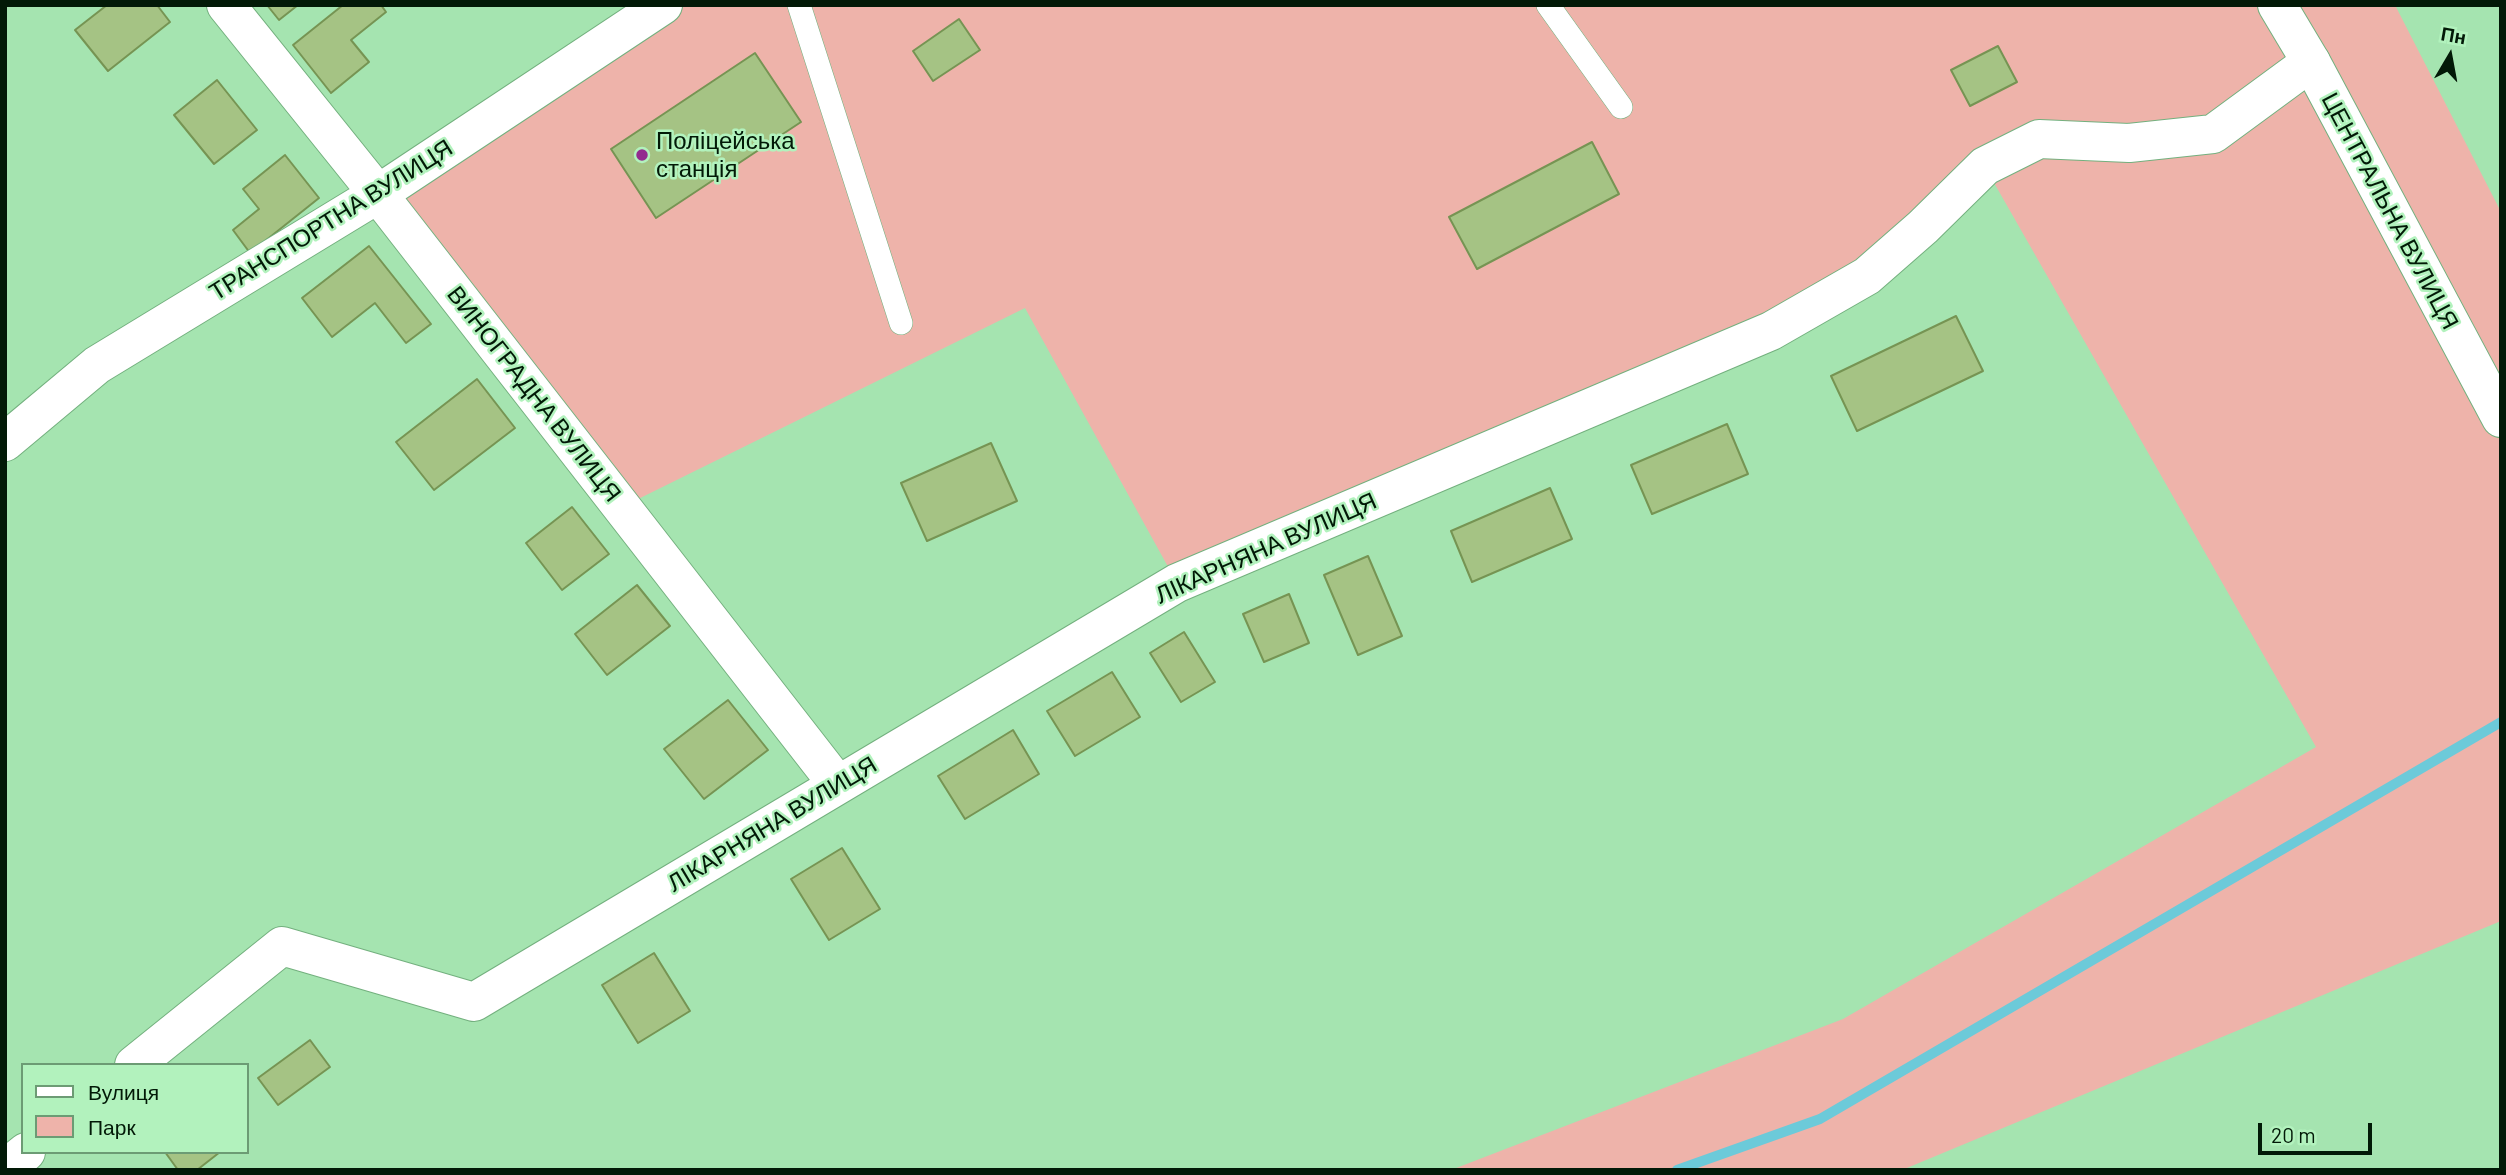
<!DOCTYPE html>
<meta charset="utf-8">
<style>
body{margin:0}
#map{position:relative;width:2506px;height:1175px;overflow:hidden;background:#a5e4b0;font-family:Barlow,sans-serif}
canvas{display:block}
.frame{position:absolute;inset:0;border:7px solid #021907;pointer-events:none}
.legend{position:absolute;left:21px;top:1063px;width:228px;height:91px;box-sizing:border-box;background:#b2f2bd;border:2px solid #6c9b74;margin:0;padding:9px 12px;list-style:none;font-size:21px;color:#021907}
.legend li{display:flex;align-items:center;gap:14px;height:35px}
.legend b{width:35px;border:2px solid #6c9b74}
.north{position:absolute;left:2415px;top:21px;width:70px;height:70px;-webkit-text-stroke:5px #b2f2bd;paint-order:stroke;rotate:10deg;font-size:19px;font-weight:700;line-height:28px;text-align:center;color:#021907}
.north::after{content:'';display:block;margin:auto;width:24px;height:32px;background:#021907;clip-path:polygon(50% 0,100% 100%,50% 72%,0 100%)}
.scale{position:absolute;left:2258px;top:1123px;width:114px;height:32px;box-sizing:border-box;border:4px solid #021907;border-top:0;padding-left:9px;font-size:21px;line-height:24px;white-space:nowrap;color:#021907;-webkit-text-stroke:5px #b2f2bd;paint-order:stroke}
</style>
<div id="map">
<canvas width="2506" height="1175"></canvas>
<div class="frame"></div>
<ul class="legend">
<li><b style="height:9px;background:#fff"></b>Вулиця</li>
<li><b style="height:19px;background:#eeb3aa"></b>Парк</li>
</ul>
<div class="north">Пн</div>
<div class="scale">20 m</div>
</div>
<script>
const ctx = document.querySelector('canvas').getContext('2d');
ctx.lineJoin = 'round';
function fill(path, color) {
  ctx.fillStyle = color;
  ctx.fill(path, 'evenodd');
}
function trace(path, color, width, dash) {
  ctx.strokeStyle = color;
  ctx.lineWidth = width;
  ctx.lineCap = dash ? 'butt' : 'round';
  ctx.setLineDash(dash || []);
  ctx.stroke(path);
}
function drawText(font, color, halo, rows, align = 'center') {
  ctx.font = font + ' Barlow,sans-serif';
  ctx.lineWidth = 5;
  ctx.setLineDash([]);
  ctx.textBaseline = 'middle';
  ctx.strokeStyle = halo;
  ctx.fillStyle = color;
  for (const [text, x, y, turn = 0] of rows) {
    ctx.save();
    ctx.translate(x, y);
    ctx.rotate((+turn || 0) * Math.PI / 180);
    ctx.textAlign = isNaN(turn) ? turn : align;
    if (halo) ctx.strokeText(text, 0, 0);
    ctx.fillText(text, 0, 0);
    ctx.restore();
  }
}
const green = new Path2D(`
 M663 5H2395L2501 212V921L1902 1170H1451L1843 1019 2316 747 1985 167 1867 276 1177 583 1025 308 622 507 378 194Z`);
const stream = new Path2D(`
 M1677 1170 1820 1119 2501 722`);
const building = new Path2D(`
 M107 5H157L170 22 108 71 75 30Z
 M267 5H298L279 20Z
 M343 5H381L386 12 351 40 369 62 331 93 293 45Z
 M959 19 980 50 933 81 913 51Z
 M1998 46 2017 82 1970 106 1951 70Z
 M755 53 801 122 656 218 611 149Z
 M217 80 257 130 214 164 174 115Z
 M1592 142 1619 194 1477 269 1449 217Z
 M285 155 319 198 250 253 233 230 259 209 243 189Z
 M369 246 431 324 406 343 375 303 332 337 302 298Z
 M1956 316 1983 371 1857 431 1831 376Z
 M477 379 515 428 434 490 396 442Z
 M1727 424 1748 474 1652 514 1631 465Z
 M991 443 1017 501 927 541 901 483Z
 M1550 488 1572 539 1472 582 1451 531Z
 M572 507 609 554 562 590 526 543Z
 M1368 556 1402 636 1358 655 1324 575Z
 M637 585 670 626 607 675 575 634Z
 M1289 594 1309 643 1264 662 1243 614Z
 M1184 632 1215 682 1181 702 1150 653Z
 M1112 672 1140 717 1075 756 1047 711Z
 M728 700 768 750 704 799 664 749Z
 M1013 730 1039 774 965 819 938 776Z
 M842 848 880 909 829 940 791 879Z
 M654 953 690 1011 638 1043 602 985Z
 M310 1040 330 1067 278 1105 258 1078Z
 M165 1152H220L197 1170H178Z`);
const lane = new Path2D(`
 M799 5 901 323
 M1548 5 1621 107`);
const street = new Path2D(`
 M226 5 378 194 838 785
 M5 442 97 365 378 194 663 5
 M134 1065 282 946 474 1002 1177 583 1771 331 1867 276 1923 227 1985 166 2039 139 2129 143 2213 134 2311 62
 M5 1169 26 1152`);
const secondary = new Path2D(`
 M2277 5 2311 62 2501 418`);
const markers = [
 [642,155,7,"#932b8f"]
];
const poiNames = [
 ["Поліцейська",656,141],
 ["станція",656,169]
];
const streetNames = [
 ["ЦЕНТРАЛЬНА ВУЛИЦЯ",2390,211,62],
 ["ТРАНСПОРТНА ВУЛИЦЯ",331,220,-32],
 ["ВИНОГРАДНА ВУЛИЦЯ",534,394,52],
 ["ЛІКАРНЯНА ВУЛИЦЯ",1266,548,-24],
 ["ЛІКАРНЯНА ВУЛИЦЯ",772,824,-31]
];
fill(green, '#eeb3aa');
trace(stream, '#6ccad9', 10);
fill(building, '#a5c384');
trace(building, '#769453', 2);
trace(lane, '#73b07e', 24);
trace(street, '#73b07e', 40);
trace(secondary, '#73b07e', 40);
trace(lane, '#fff', 23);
trace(street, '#fff', 38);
trace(secondary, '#fff', 38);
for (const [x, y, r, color] of markers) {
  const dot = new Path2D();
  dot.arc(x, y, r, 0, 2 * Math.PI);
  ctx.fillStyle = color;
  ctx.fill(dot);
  trace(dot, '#b2f2bd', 2.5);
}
drawText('24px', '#021907', '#b2f2bd', poiNames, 'left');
drawText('24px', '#021907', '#b2f2bd', streetNames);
</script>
